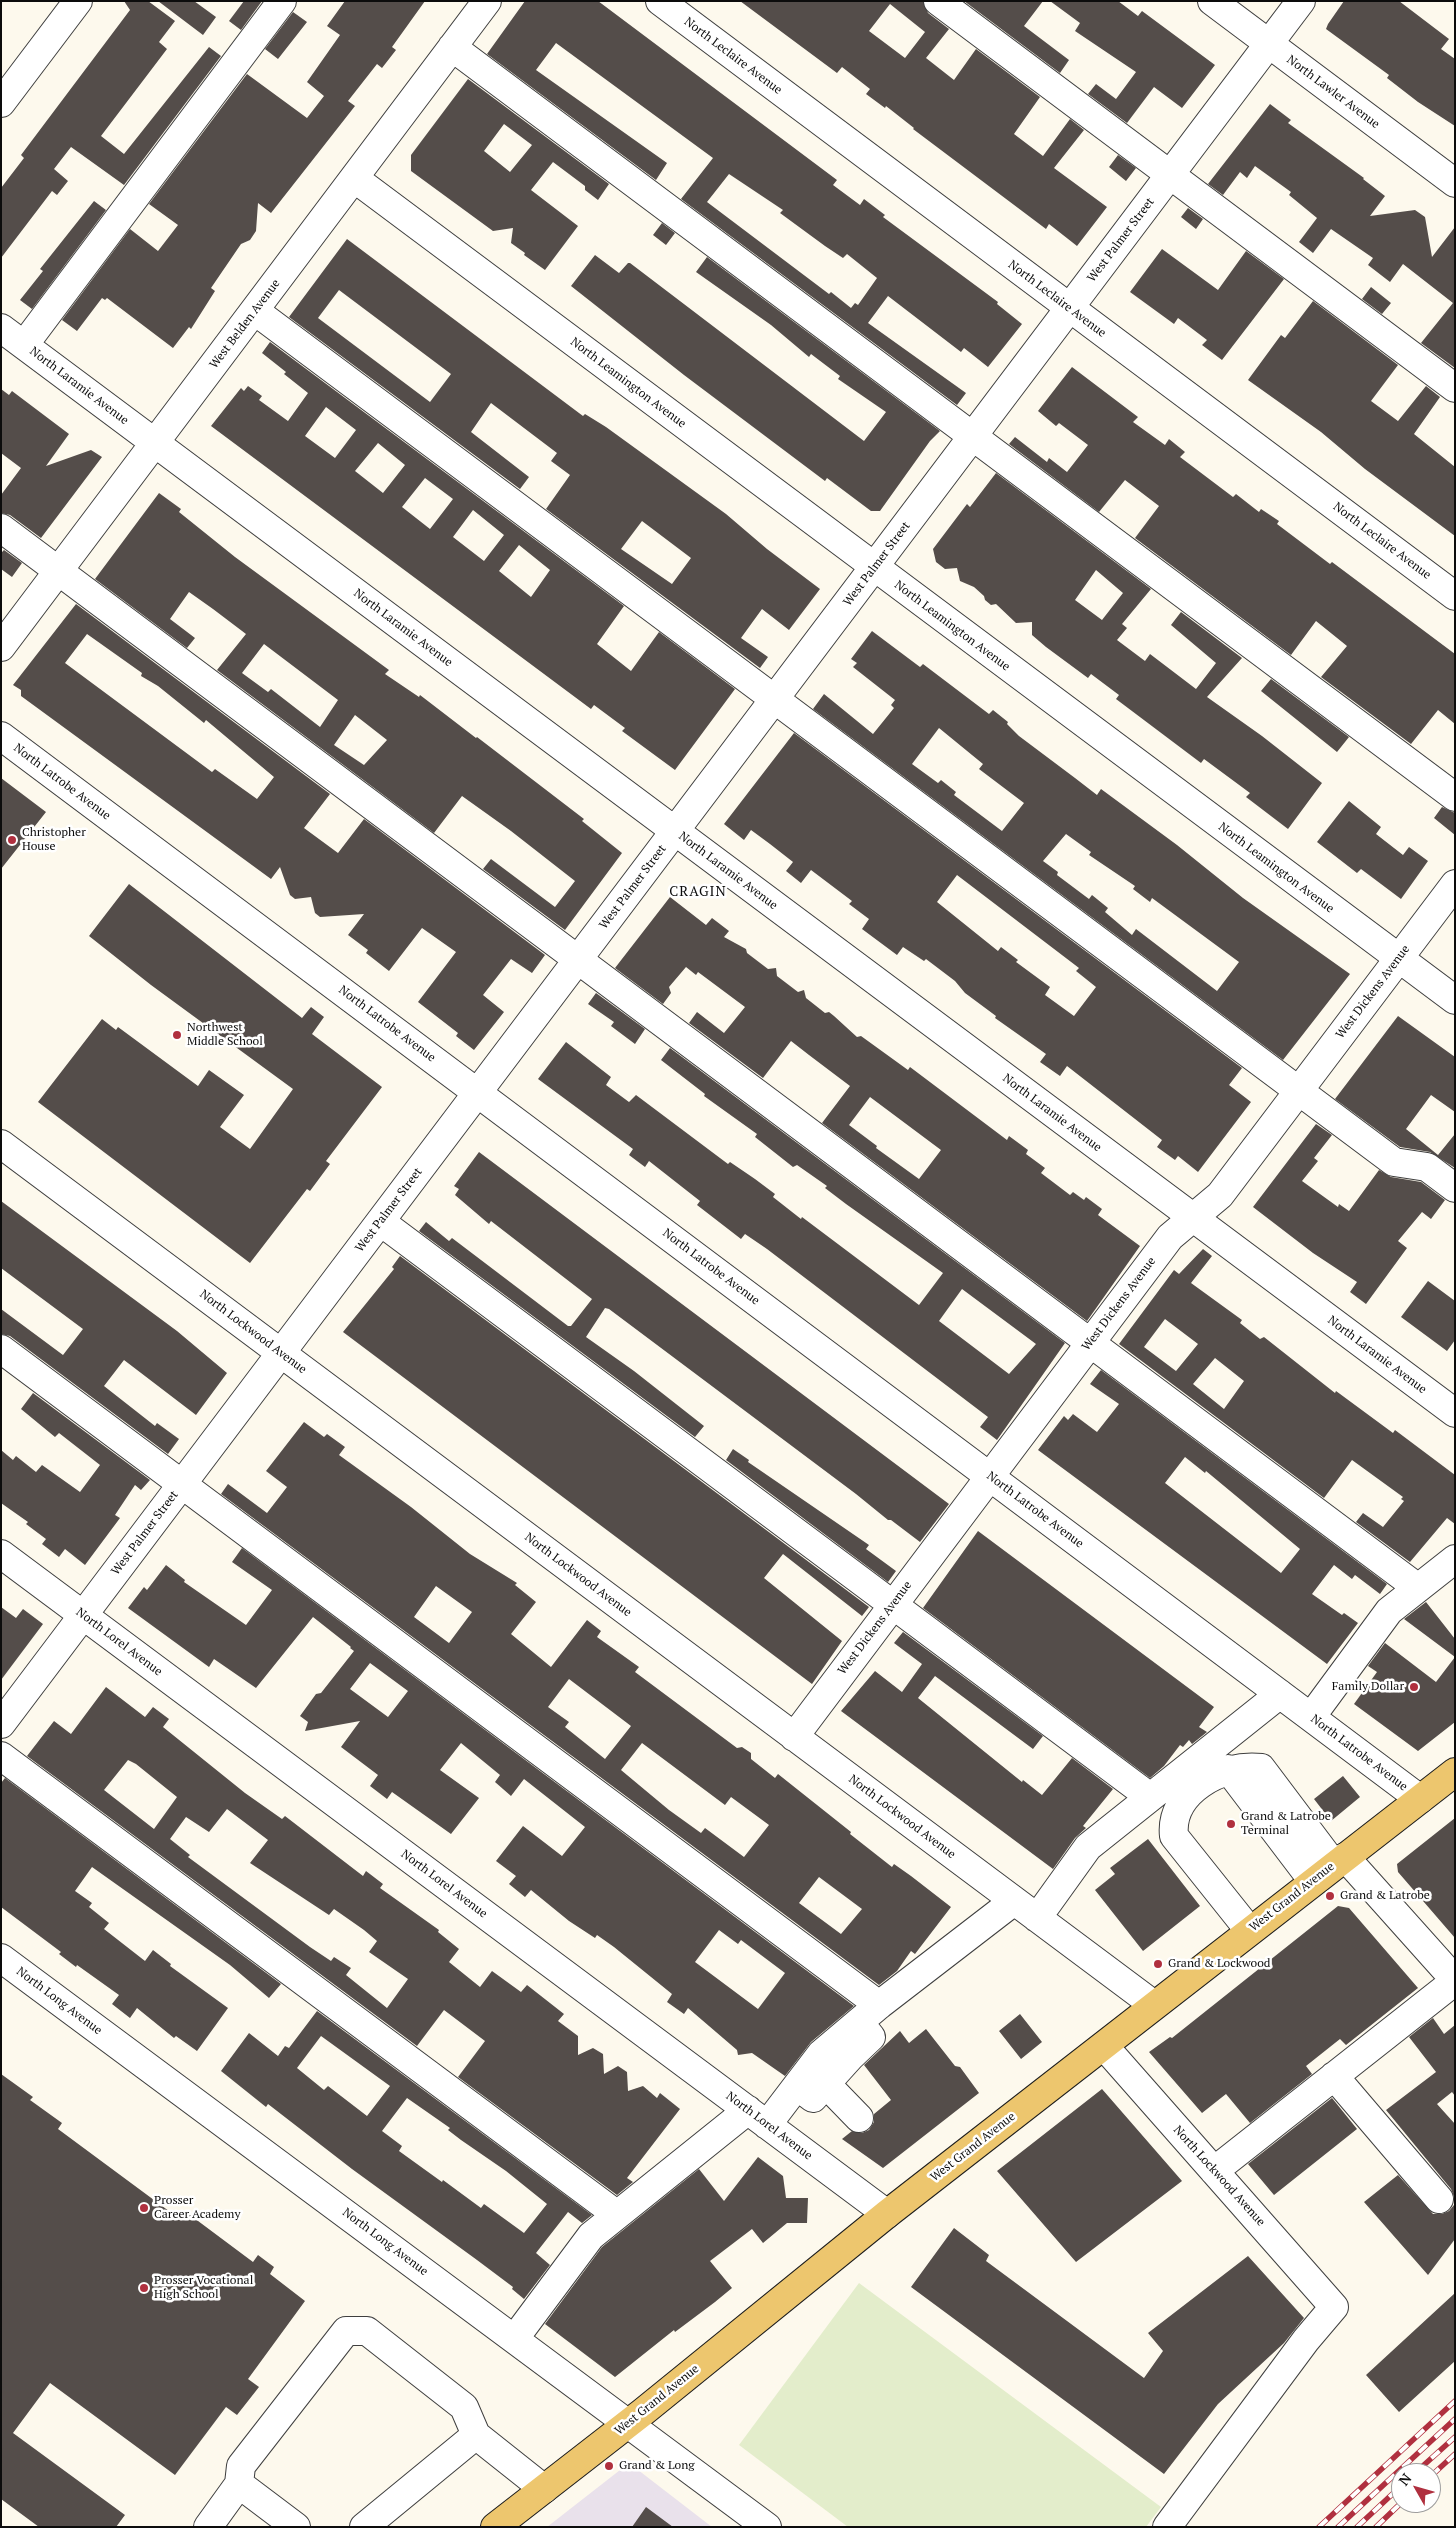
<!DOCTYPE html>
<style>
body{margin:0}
#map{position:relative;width:1456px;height:2528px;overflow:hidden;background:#fdf9ed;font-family:"PT Serif",serif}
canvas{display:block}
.frame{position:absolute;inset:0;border:2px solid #0c0c0c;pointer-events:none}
.north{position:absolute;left:1391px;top:2463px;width:50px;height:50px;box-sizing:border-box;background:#fff;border:1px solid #9e9e9e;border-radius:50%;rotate:308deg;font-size:14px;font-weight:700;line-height:20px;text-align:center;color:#0c0c0c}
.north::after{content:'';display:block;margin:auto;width:18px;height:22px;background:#b0303f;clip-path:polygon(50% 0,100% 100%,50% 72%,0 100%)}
</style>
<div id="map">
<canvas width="1456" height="2528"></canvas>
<div class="frame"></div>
<div class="north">N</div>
</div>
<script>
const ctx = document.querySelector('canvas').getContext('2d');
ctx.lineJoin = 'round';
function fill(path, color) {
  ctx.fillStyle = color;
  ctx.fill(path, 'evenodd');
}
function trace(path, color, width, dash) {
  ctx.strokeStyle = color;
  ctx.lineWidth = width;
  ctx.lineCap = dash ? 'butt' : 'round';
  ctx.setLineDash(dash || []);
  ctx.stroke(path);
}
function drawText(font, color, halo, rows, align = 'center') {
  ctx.font = font + ' "PT Serif",serif';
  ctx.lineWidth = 5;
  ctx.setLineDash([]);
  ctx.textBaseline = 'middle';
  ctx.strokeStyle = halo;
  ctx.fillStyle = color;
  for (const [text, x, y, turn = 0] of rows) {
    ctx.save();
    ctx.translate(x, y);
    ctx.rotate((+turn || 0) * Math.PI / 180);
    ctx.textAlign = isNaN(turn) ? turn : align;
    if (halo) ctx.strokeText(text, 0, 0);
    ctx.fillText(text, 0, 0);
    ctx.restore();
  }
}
const industrial = new Path2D(`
 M629 2463 712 2527H547Z`);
const pitch = new Path2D(`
 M859 2283 1161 2507 1146 2527H848L739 2445Z`);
const building = new Path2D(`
 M124 1H148L175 21 159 42 167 49 101 136 124 154 209 47 221 56 124 185 71 147 54 169 68 181 57 195 52 191 1 258V188L24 158 21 155 130 10Z
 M158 1H194L216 17 203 35Z
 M244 1H262L241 30 229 21Z
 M345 1H425L392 47 396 50 382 68 377 64 348 101 355 106 271 213 258 203 256 231 250 240 241 244 211 288 215 291 191 329 189 327 173 348 107 298 105 300 102 298 77 331 62 320 130 229 158 251 178 225 149 204 247 74 307 118 324 96 307 82 340 35 327 26Z
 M525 1H598L837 180 833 185 860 205 864 199 885 215 883 217 998 302 997 304 1022 324 988 367 964 348 961 352 888 296 868 323 966 393 957 405 681 199 713 158 556 43 536 70 667 163 656 180 487 54ZM729 174 783 210 780 213 825 246 843 258 847 254 877 278 858 305 855 303 851 308 831 292 829 294 707 202Z
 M740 1H923L928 13 949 29 926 58 954 80 976 49 1040 97 1014 134 1043 156 1070 119 1084 130 1054 168 1107 207 1077 246 1049 224 1046 229 913 129 914 128 886 106 885 108 866 94 870 89 842 67 837 73ZM890 4 925 32 905 58 869 31Z
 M964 1H1043L1024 26 1069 60 1060 73Z
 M1050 1H1118L1138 16 1142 11 1215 65 1182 108 1154 87 1127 123 1088 94 1096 84 1116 99 1136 72 1075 31 1080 23Z
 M1344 1H1399L1449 39 1441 49 1455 59V126L1418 102 1387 78 1389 75 1326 29 1328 24Z
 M293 12 307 22 278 59 265 49Z
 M468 79 609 184 598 200 585 190V186L553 162 531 190 578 226 545 270 524 255 525 253 511 243 513 228 493 231 411 171V155ZM504 124 532 145 510 172 484 151Z
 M1270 104 1291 120 1288 123 1364 178 1363 179 1385 196 1370 216 1415 210 1425 217 1432 257 1455 227V368L1421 343 1453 303 1403 264 1390 282 1368 265 1373 258 1331 229 1313 253 1299 242 1317 218 1289 195 1291 192 1255 166 1247 178 1240 172 1223 195 1208 184Z
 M1118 155 1136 168 1126 181 1109 167Z
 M94 201 106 210 32 309 20 300 43 271 40 269Z
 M1188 208 1203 219 1196 229 1181 217Z
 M662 223 675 233 666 245 653 235Z
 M347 239 583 416 585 414 606 427 726 514 767 549 820 589 789 630 762 609 741 638 768 657 760 668 546 509 570 475 551 461 557 453 491 403 471 432 529 477 520 489 289 317ZM339 290 451 374 430 402 318 318ZM642 521 691 558 672 584 621 549Z
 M1162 249 1218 290 1246 251 1284 279 1222 360 1202 345 1207 340 1178 318 1174 324 1130 292Z
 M595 255 619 273 628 263H630L864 441 886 412 838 379 840 376 811 354 809 357 771 325 696 272 707 257 940 431 930 441 880 511H871L827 478 825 481 684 375 571 286Z
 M1371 287 1391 303 1382 314 1362 299Z
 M1313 301 1398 365 1371 401 1398 421 1426 386 1440 397 1414 434 1455 467V536L1365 469 1321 432 1248 380 1281 335 1285 338Z
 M270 342 624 606 597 644 631 671 659 632 735 689 675 770 622 731 625 728 594 705 591 709 211 426 241 388 244 391 248 386 262 396 259 400 288 421 308 393 284 374 286 372 262 353ZM326 407 356 430 335 458 305 436ZM378 443 405 465 383 493 355 471ZM425 478 453 499 430 529 402 507ZM473 510 504 535 484 561 453 537ZM519 545 550 570 531 597 499 571Z
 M1072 367 1138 417 1133 422 1165 445 1169 439 1185 452 1180 457 1233 497 1236 494 1259 512 1261 509 1279 521 1277 524 1330 564 1332 562 1455 654V724L1438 710 1411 744 1321 677 1347 646 1316 621 1291 655 1135 538 1159 506 1125 480 1099 512 1009 444 1015 437 1047 462 1049 458 1067 472 1088 445 1059 423 1056 426 1038 411Z
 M1 389 9 395 12 391 69 434 46 466 91 450 102 457 41 538 10 515 1 513V495L21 468 1 453Z
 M996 473 1151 589 1122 624 1127 628 1117 640 1145 661 1150 654 1196 689 1216 663 1171 625 1181 612 1242 658 1207 697 1262 736 1322 783 1288 829 1246 797 1250 793 1204 759 1201 763 1116 699 1119 695 1091 674 1088 678 1046 647 1032 635V622L1016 623 996 604 991 605 985 600 984 596 974 587 960 581 957 568 945 569 936 562 933 549 967 504 970 507ZM1096 570 1123 593 1102 620 1075 600Z
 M159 493 181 509 179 512 235 557 389 670 385 674 419 697 420 695 476 738 477 737 584 819 582 821 622 853 565 930 483 869 491 859 555 907 575 881 511 831 462 796 434 833 217 670 246 634 213 609 189 592 170 619 195 638 187 648 95 579ZM264 644 338 700 320 727 271 689 268 692 242 673ZM355 715 387 740 364 765 334 745Z
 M4 550 22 563 12 577 1 569V553Z
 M76 604 330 794 304 828 338 853 364 819 545 955 532 973 511 959 483 995 504 1012 474 1050 456 1036 458 1033 418 1002 456 952 422 928 389 971 366 953 368 950 348 935 364 914 320 917 315 913 311 897 295 899 290 895 280 867 271 879 21 696V690L13 685ZM87 634 142 673 141 676 158 686 204 723 206 720 274 777 257 799 215 769 212 772 65 663Z
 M872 631 920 667 923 664 989 714 993 710 1008 722 1007 724 1019 736 1075 778 1097 795 1101 789 1177 845 1243 898 1350 974 1283 1060 813 709 824 694 873 734 894 708 891 705 895 700 853 667 857 663 851 659ZM939 728 983 764 979 769 1024 803 1002 831 954 795 956 792 941 780 938 783 912 764ZM1066 834 1091 852 1089 855 1135 886 1133 889 1150 902 1152 898 1239 962 1217 991 1136 929 1132 935 1105 912 1108 908 1092 895 1089 899 1057 875 1058 872 1043 861Z
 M1271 679 1349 737 1337 752 1261 691Z
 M794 733 1242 1068 1229 1085 1251 1102 1198 1172 1178 1156 1175 1160 1157 1147 1162 1140 1067 1066 1060 1076 1040 1062 1046 1054 995 1018 996 1016 965 993 955 981 926 959 924 961 903 947 897 955 862 929 869 919 849 904 852 901 811 870 801 883 786 871 793 862 770 844 751 830 744 840 724 824ZM957 875 1079 968 1076 971 1096 987 1074 1016 1045 995 1050 987 1016 962 1018 960 1001 947 998 951 937 902Z
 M1 778 46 812 1 869Z
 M1349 801 1381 827 1376 834 1403 855 1409 847 1428 861 1401 899 1361 869 1357 873 1317 842Z
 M1442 807 1455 813V835L1434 818Z
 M129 884 302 1018 311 1007 324 1017 312 1034 382 1087 326 1161 330 1164 310 1191 307 1189 250 1263 38 1102 102 1019 116 1030 118 1027 198 1086 209 1070 244 1095 220 1127 250 1149 293 1089 151 985 89 936Z
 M670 897 706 925 712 918 729 931 724 937 746 949 747 953 768 969 776 968 777 976 798 992 804 990 806 998 825 1013 829 1012 834 1016 857 1037 861 1036 908 1070 910 1067 1007 1140 1009 1136 1028 1150 1026 1154 1045 1168 1041 1173 1070 1195 1073 1192 1084 1200 1086 1197 1102 1209 1098 1215 1140 1246 1087 1321 822 1123 850 1086 809 1055 791 1041 763 1078 689 1023 697 1012 724 1033 745 1007 698 972 696 975 686 967 669 987 671 993 663 1004 615 968ZM870 1097 941 1150 919 1179 876 1148 877 1146 849 1125Z
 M596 993 645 1029 635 1044 611 1026 614 1022 588 1004Z
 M1398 1016 1455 1057V1112L1431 1095 1406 1129 1438 1155 1455 1134V1168L1430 1152 1400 1147 1335 1099Z
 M566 1042 611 1077 606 1085 629 1102 636 1095 728 1164 730 1162 755 1179 775 1194 773 1197 801 1219 802 1217 919 1305 943 1273 846 1204 825 1188 827 1186 797 1165 793 1167 755 1137 757 1134 704 1096 705 1094 661 1060 670 1048 1065 1343 997 1440 980 1427 988 1417 767 1249 745 1234 741 1239 697 1205 700 1201 649 1161 645 1167 629 1155 633 1149 538 1079ZM962 1289 1036 1344 1009 1374 939 1321Z
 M1316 1124 1332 1135 1314 1158 1318 1161 1302 1181 1338 1207 1339 1204 1349 1211 1379 1170 1391 1177 1421 1182 1445 1200 1431 1219 1422 1212 1398 1241 1407 1248 1366 1304 1350 1292 1357 1282 1313 1253 1253 1207Z
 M479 1152 949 1504 920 1542 891 1520H888L856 1494 609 1309 605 1308 586 1337 634 1371 704 1426 695 1437 419 1231 426 1222 449 1241 452 1238 568 1326H571L592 1299 491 1221 489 1224 455 1195 459 1189 454 1186Z
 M1 1201 177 1331 227 1373 196 1415 124 1360 104 1386 155 1426 157 1423 179 1439 168 1454 10 1336 1 1334V1309L63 1355 83 1329 1 1268Z
 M1203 1249 1212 1256 1191 1283 1242 1320 1240 1323 1260 1339 1264 1337 1335 1393 1336 1391 1393 1433 1395 1430 1455 1475V1524L1447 1518 1410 1562 1356 1522 1363 1513 1383 1527 1404 1501 1401 1499 1403 1497 1352 1460 1324 1498 1119 1344 1174 1270 1179 1274ZM1165 1319 1198 1344 1176 1371 1144 1347ZM1215 1358 1244 1381 1224 1409 1193 1384Z
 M400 1256 869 1607 862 1616 783 1554 764 1578 842 1641 812 1684 343 1332 394 1269 392 1267Z
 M1428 1281 1455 1301V1340L1447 1351 1401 1317Z
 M1101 1370 1387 1584 1380 1594 1355 1575 1352 1579 1334 1565 1312 1594 1342 1615 1344 1613 1358 1623 1327 1664 1038 1450 1064 1416 1068 1420 1073 1414 1097 1432 1119 1404 1090 1384ZM1185 1457 1205 1473 1206 1471 1300 1549 1281 1573 1165 1483Z
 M33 1393 150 1480 141 1490 135 1485 115 1515 120 1518 85 1565 65 1549 59 1557 42 1544 46 1539 26 1524 28 1522 1 1503V1450L13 1460 16 1456 36 1472 42 1465 80 1492 100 1465 59 1433 55 1437 21 1409Z
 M304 1422 324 1437 327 1434 345 1447 339 1455 411 1507 470 1554 517 1583 515 1585 536 1602 511 1634 551 1667 587 1620 601 1631 597 1637 639 1667 635 1672 737 1748 742 1747 751 1753V1759L775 1778 778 1774 851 1832 850 1834 892 1867 894 1864 911 1876 951 1907 915 1954 911 1951 897 1971 879 1985 221 1494 228 1484 267 1513 287 1487 266 1471ZM436 1586 472 1612 449 1643 414 1617ZM569 1679 631 1726 605 1759 565 1727 569 1722 548 1707ZM642 1743 725 1805 731 1797 769 1825 744 1857 705 1828 701 1833 669 1810 621 1770ZM819 1877 862 1909 841 1934 799 1903Z
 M733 1449 749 1460 748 1462 869 1545 866 1549 896 1571 888 1582 726 1460Z
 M978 1531 1214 1707 1199 1727 1207 1732 1192 1744 1189 1740 1183 1747 1180 1745 1164 1766 1150 1778 923 1608Z
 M242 1548 854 2006 811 2042 785 2076 752 2053 738 2055 737 2050 688 2008 684 2014 667 2002 672 1994 614 1947 597 1935 595 1938 569 1921 531 1890 525 1897 509 1884 516 1876 496 1861 523 1826 562 1856 585 1827 524 1779 511 1796 495 1782 500 1775 461 1743 440 1770 479 1798 451 1834 392 1792 387 1799 370 1786 378 1775 341 1747 360 1721 305 1731 308 1722 300 1716 316 1694 321 1693 354 1651 350 1648 351 1647 313 1617 256 1688 214 1659 209 1667 128 1608 144 1587 147 1590 166 1565 185 1580 184 1582 246 1625 272 1590 232 1562ZM370 1663 408 1691 388 1717 350 1689ZM719 1930 738 1944 741 1940 785 1973 758 2009 695 1962Z
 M1426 1602 1455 1639V1657L1404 1619Z
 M1 1607 16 1618 23 1609 43 1624 1 1680Z
 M903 1632 1043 1736 1033 1749 935 1676 918 1698 1022 1782 1023 1780 1042 1795 1072 1758 1113 1789 1083 1826 1086 1828 1075 1838 1053 1869 841 1711 875 1671 902 1692 922 1664 894 1643Z
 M1385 1643 1436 1682 1455 1657V1722L1418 1751 1354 1704 1377 1672 1368 1666Z
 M106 1687 145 1717 153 1707 169 1719 163 1727 245 1793 282 1819 285 1816 363 1876 366 1871 383 1884 380 1888 439 1930 438 1932 459 1949 449 1962 480 1987 492 1971 521 1992 527 1985 564 2014 558 2021 578 2036V2055L593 2048 603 2054 604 2074 618 2066 627 2072 628 2091 643 2086 657 2098 660 2093 680 2109 627 2178 633 2182 617 2195 458 2077 485 2041 444 2010 417 2046 27 1756 54 1721 71 1734ZM128 1760 136 1764 177 1797 154 1829 104 1790ZM227 1809 268 1840 250 1863 329 1915 334 1909 364 1930 377 1941 369 1952 408 1979 387 2008 346 1975 351 1968 334 1957 331 1961 310 1947 188 1857 190 1855 170 1839 186 1817 209 1832Z
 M1343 1776 1360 1797 1331 1821 1314 1799Z
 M5 1778 281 1984 269 1998 230 1965 92 1867 75 1891 92 1903 89 1907 109 1923 104 1929 145 1961 153 1950 171 1964 170 1966 228 2008 197 2051 176 2036 174 2038 137 2008 130 2018 112 2004 119 1995 77 1965 76 1967 59 1954 61 1952 1 1907V1783Z
 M1455 1818V1938L1398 1872 1397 1864Z
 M1148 1839 1200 1906 1143 1951 1095 1890 1115 1874 1110 1868Z
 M1338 1906 1349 1908 1418 1988 1346 2045 1340 2039 1306 2066 1312 2074 1250 2123 1226 2094 1202 2113 1149 2052 1170 2037 1172 2038Z
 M317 2011 592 2215 582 2223 568 2212 536 2253 550 2265 524 2299 512 2289 513 2287 477 2260 352 2169 268 2104 266 2107 221 2071 249 2033 278 2056 285 2046 289 2048ZM321 2036 390 2086 367 2116 328 2086 324 2090 297 2068ZM407 2098 450 2128 448 2130 461 2140 506 2171 547 2204 524 2233 484 2204 481 2208 443 2180 442 2182 399 2151 402 2146 382 2131Z
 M1020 2014 1042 2042 1021 2059 999 2031Z
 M1433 2018 1444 2034 1455 2025V2096L1452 2092 1437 2104 1455 2124V2239L1428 2275 1364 2202 1398 2175 1433 2214H1442L1449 2211 1454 2205V2197L1451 2189 1386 2110 1436 2072 1409 2037Z
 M926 2029 955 2066 960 2067 979 2093 883 2168 842 2139 852 2131 862 2133 869 2130 874 2122V2114L891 2100 864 2065 900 2031 909 2043Z
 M1 2074 33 2097 30 2100 62 2123 58 2129 181 2220 186 2212 253 2262 258 2255 274 2267 270 2274 305 2301 248 2379 259 2387 237 2415 226 2407 175 2475 50 2383 13 2433 125 2515 116 2527H39L1 2499Z
 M1102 2089 1182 2181 1076 2262 997 2171Z
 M1332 2098 1357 2129 1274 2195 1248 2164Z
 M758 2157 783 2176 786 2198H808L807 2223H787L763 2243 752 2229 710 2261 732 2288 715 2302 675 2332 674 2330 615 2377 545 2324 602 2247 699 2169 724 2201Z
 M954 2228 989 2255 986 2261 1144 2378 1163 2351 1148 2333 1248 2256 1304 2318 1284 2343 1218 2404 1164 2474 911 2287Z
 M1455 2293V2361L1399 2412 1366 2375Z
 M646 2507 673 2527H632Z`);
const minor = new Path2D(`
 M660 1 1455 596
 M938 1 1455 388
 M1212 1 1455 183
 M452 47 1455 797
 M1 103 78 1
 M354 178 1455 1000
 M255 311 1394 1162 1427 1167 1455 1188
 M1 328 1455 1413
 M24 345 282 1
 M1 528 1418 1588
 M1 647 487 1
 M1 736 1420 1799
 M1 1144 1154 2005
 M381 1222 1150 1797
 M1 1349 879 2005
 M1 1554 887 2214
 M1311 1717 1389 1611 1455 1559
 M1 1724 1301 1
 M794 1737 1170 1237 1220 1195 1455 884
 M1 1756 616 2214
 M1228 1769 1313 1881
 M1345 1857 1455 1980
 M1037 1918 1088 1847 1280 1694
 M1249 1930 1174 1836C1169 1792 1222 1763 1261 1768L1334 1865
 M1 1958 767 2527
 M1104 2046 1334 2307 1306 2340 1167 2527
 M1334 2076 1439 2199
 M826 2084 859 2118
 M797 2086 813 2098 850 2057 871 2037 859 2022
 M767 2125 821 2054 879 2005 1014 1901
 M1214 2171 1455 1981
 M515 2338 591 2236 748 2110
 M208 2527 239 2484
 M296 2527 239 2484 241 2466 346 2331H367L464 2407 476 2435 544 2489
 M364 2527 476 2435`);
const major = new Path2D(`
 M495 2527 643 2412 887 2214 1455 1772`);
const rail = new Path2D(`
 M1415 2473 1455 2437
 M1431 2476 1455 2454
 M1319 2527 1455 2401
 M1338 2527 1455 2419
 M1357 2527 1401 2486
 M1376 2527 1401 2503`);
const markers = [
 [12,840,5,"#b0303f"],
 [177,1035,5,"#b0303f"],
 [1414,1687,5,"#b0303f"],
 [1231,1824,5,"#b0303f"],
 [1330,1896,5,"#b0303f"],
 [1158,1964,5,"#b0303f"],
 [144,2208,5,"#b0303f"],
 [144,2288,5,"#b0303f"],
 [609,2466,5,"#b0303f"]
];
const streetNames = [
 ["North Leclaire Avenue",733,56,37],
 ["North Lawler Avenue",1333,92,37],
 ["West Palmer Street",1121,240,-53],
 ["North Leclaire Avenue",1057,299,37],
 ["West Belden Avenue",245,324,-53],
 ["North Leamington Avenue",628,383,37],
 ["North Laramie Avenue",79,386,37],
 ["North Leclaire Avenue",1382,541,37],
 ["West Palmer Street",877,564,-53],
 ["North Leamington Avenue",952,626,37],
 ["North Laramie Avenue",403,628,37],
 ["North Latrobe Avenue",62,782,37],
 ["North Leamington Avenue",1276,868,37],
 ["North Laramie Avenue",728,871,37],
 ["West Palmer Street",633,887,-53],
 ["West Dickens Avenue",1373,992,-53],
 ["North Latrobe Avenue",387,1024,37],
 ["North Laramie Avenue",1052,1113,37],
 ["West Palmer Street",389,1210,-53],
 ["North Latrobe Avenue",711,1267,37],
 ["West Dickens Avenue",1119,1304,-53],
 ["North Lockwood Avenue",253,1332,37],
 ["North Laramie Avenue",1377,1355,37],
 ["North Latrobe Avenue",1035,1510,37],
 ["West Palmer Street",145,1533,-53],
 ["North Lockwood Avenue",578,1575,37],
 ["West Dickens Avenue",875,1628,-53],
 ["North Lorel Avenue",119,1642,37],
 ["North Latrobe Avenue",1359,1753,37],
 ["North Lockwood Avenue",902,1817,37],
 ["North Lorel Avenue",444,1884,37],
 ["West Grand Avenue",1292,1897,-38],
 ["North Long Avenue",59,2001,37],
 ["North Lorel Avenue",769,2126,37],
 ["West Grand Avenue",973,2147,-38],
 ["North Lockwood Avenue",1219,2176,48],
 ["North Long Avenue",385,2242,37],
 ["West Grand Avenue",657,2400,-39]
];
const poiNames = [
 ["Christopher",22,833],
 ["House",22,847],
 ["Northwest",187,1028],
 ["Middle School",187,1042],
 ["Family Dollar",1404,1687,"right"],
 ["Grand & Latrobe",1241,1817],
 ["Terminal",1241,1831],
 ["Grand & Latrobe",1340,1896],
 ["Grand & Lockwood",1168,1964],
 ["Prosser",154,2201],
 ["Career Academy",154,2215],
 ["Prosser Vocational",154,2281],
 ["High School",154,2295],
 ["Grand & Long",619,2466]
];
const neighbourhoodNames = [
 ["CRAGIN",698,892]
];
fill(industrial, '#e9e1eb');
fill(pitch, '#e3edcb');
fill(building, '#544d4a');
trace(minor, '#3f3f3f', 30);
trace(major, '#1d1d1d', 30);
trace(minor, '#fff', 28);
trace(major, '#edc66e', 28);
trace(rail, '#b0303f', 5.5);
trace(rail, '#fff', 4, [11]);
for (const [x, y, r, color] of markers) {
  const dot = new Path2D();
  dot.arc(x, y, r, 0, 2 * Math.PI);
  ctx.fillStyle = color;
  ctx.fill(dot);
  trace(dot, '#fff', 2);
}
drawText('12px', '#0c0c0c', '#fff', streetNames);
drawText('12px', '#0c0c0c', '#fff', poiNames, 'left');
ctx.letterSpacing = '1px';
drawText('14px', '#0c0c0c', '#fff', neighbourhoodNames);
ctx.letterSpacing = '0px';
</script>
